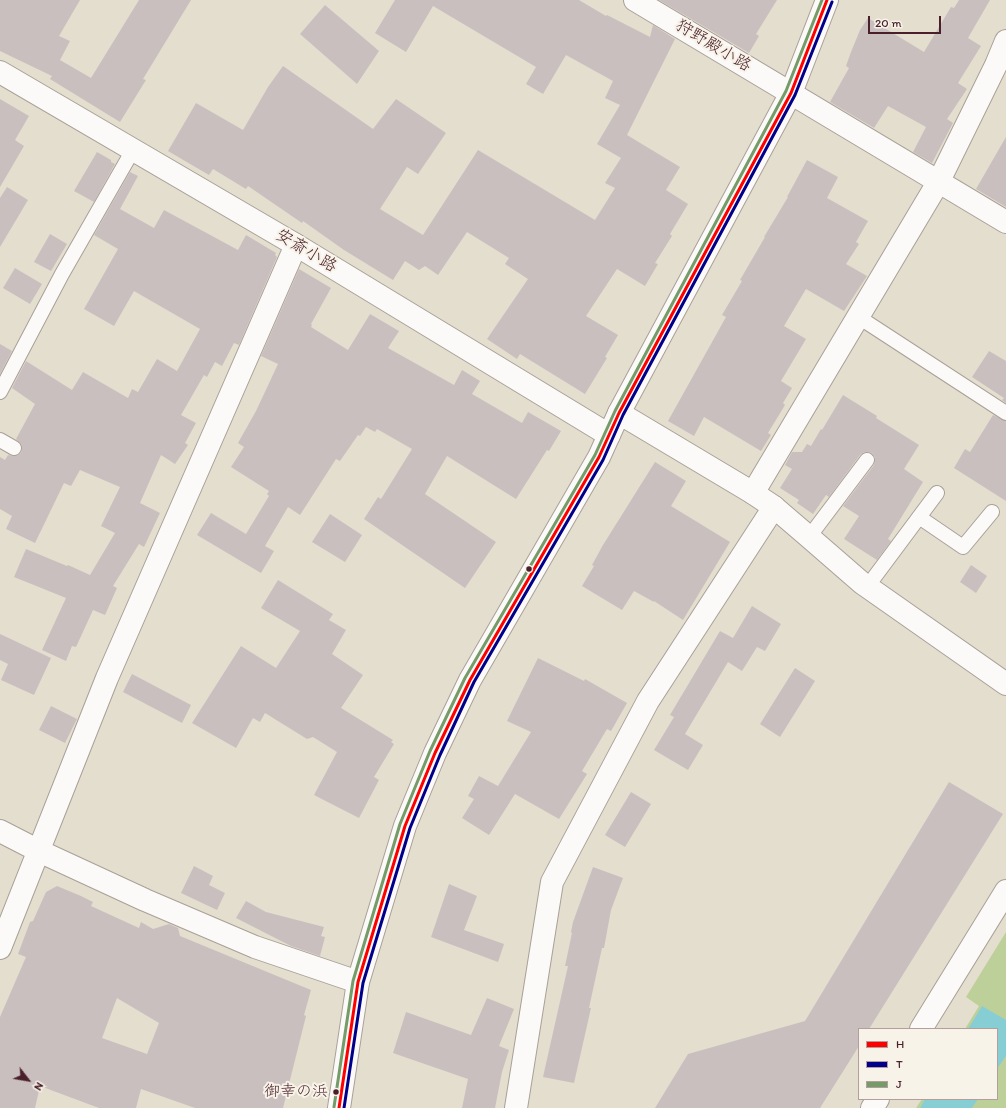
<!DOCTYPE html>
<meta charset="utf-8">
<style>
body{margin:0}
#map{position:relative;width:1006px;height:1108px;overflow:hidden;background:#e4dece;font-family:Itim,sans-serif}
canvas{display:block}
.legend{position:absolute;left:858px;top:1028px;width:140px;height:72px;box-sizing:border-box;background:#f7f3e8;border:1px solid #b29e9c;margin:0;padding:5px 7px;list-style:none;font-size:12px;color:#4a1f2b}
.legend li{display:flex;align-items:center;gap:8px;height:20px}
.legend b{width:20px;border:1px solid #b29e9c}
.north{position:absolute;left:8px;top:1060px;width:40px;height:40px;-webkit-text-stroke:3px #f7f3e8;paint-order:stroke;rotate:121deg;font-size:11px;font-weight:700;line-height:16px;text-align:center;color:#4a1f2b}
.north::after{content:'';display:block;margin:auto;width:14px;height:18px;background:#4a1f2b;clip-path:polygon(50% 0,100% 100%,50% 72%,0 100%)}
.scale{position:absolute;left:868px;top:16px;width:73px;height:18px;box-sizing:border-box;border:2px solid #4a1f2b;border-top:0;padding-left:5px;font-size:12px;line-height:14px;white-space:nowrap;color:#4a1f2b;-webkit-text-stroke:3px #f7f3e8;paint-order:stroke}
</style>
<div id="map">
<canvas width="1006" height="1108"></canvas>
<ul class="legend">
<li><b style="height:5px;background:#f00"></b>H</li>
<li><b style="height:5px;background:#00008b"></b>T</li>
<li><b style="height:5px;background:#749b68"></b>J</li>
</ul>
<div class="north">N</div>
<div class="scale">20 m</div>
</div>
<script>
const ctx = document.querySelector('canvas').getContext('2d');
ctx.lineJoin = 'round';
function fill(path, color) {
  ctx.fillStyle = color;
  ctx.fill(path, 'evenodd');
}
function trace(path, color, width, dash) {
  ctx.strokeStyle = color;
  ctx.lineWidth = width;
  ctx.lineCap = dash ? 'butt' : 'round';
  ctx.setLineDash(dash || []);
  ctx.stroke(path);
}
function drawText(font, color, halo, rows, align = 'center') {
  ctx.font = font + ' Itim,"Klee One",sans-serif';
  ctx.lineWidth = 4;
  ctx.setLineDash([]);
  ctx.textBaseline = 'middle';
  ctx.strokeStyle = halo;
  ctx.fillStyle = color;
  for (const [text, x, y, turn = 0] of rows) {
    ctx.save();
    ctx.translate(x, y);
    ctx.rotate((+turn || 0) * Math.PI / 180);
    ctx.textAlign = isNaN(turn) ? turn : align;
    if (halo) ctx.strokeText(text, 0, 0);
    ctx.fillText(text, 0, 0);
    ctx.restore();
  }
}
const green = new Path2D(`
 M1006 932V1108H916L922 1099H997V1029H965L979 1006 966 997Z`);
const water = new Path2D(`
 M982 1006 1006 1020V1056L997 1069V1029H968Z
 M925 1099H978L972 1108H920Z`);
const building = new Path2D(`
 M0 0H80L59 36 70 41 60 60 91 78 139 0H191L143 79 146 80 120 122 50 79 52 76 0 51Z
 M395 0H579L606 16 607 15 650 37 653 25 675 39 627 135 680 167 666 190 688 204 670 234 672 236 655 263 658 264 645 286 617 269 586 316 618 335 605 357 607 358 585 394 520 354 517 359 487 339 528 279 505 264 509 258 467 232 438 275 425 266 419 270 405 261 393 280 344 250 303 221 302 223 248 186 246 189 213 169 209 175 168 151 196 103 243 130 268 87 283 66 373 129 396 99 446 133 418 174 407 167 380 209 423 235 478 150 595 220 615 188 605 183 621 158 597 144 620 105 605 98 613 81 566 55 543 94 526 84 536 67 433 6 406 52 375 33Z
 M659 0H777L756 34 759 36 749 53Z
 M959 0H990L968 38 981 46 958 83 967 89 947 119 953 123 932 163 913 152 926 127 888 106 874 128 830 102 849 68 846 66 851 52 860 30 868 18 924 52 951 7 954 8Z
 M325 5 379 51 357 84 300 34Z
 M0 99 29 116 15 140 24 146 0 187Z
 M1006 137V207L976 189Z
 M97 152 111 160V162L115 164 94 202 74 191Z
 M807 160 838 177 827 198 868 221 856 242 859 244 846 264 867 276 844 311 806 289 784 326 806 339 781 381 792 388 783 403 785 405 768 433 771 435 761 451 704 417 694 436 668 421 726 317 722 315 742 281 740 280 765 237H764L788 197H787Z
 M130 172 138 176 120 209 154 228 164 210 238 250 246 235 276 253 275 255 277 257 239 345 234 343 222 366 215 362 207 377 204 375 181 415 196 423 185 443 188 445 175 464 161 455 140 503 160 513 144 547 139 544 113 586 117 588 105 615 93 610 76 647 72 646 66 661 42 650 66 598 14 577 26 549 67 566 68 565 90 575 115 533 101 526 120 487 80 470 71 486 64 483 35 543 6 529 12 516 0 509V457L5 460 8 455 14 456 21 453 22 448 21 444 16 439 35 404 12 388 26 361 72 390 83 372 128 398 132 389 138 392 157 359 177 371 200 329 134 291 114 326 84 309 118 249 94 235Z
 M7 187 28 200 0 247V198Z
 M50 234 67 244 51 271 34 262Z
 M15 268 42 284 30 304 3 288Z
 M299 269 331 288 311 324 312 325 311 327 348 350 370 314 399 331 388 348 454 385 462 370 480 381 472 394 522 423 528 412 561 431 549 451 547 450 516 499 447 456 425 494 496 542 465 588 364 519 378 497 381 499 412 449 377 429 375 432 366 427 360 436 358 435 340 461 336 459 300 515 288 507 265 546 274 551 261 573 197 535 211 513 246 534 269 496 267 494 269 491 231 467 244 447 238 443 256 411 278 364 261 356Z
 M0 344 12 351 0 374Z
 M989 351 1006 361V403L1002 400 1004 398 972 377Z
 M843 395 877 416 876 418 919 445 904 469 923 482 888 539 891 541 877 560 844 539 859 516 843 506 874 465 875 457 872 453 864 452 860 455 829 497 826 495 813 514 797 503 799 500 780 488 792 469 785 465 792 452H802L807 444 811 446 821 429 822 430Z
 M993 415 1006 421V501L954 468 965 449 970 452Z
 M655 462 686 481 671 506 730 542 683 620 654 601V602L634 591 622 610 582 586 594 566 592 565 603 545Z
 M330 514 362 535 345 562 312 542Z
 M971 565 987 576 976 593 960 582Z
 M278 580 333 614 329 620 346 630 332 654 363 675 341 708 393 740 391 742 394 744 374 777 379 780 359 818 314 795 337 752 313 737 307 739 265 713 260 722 253 718 236 748 192 723 241 646 276 668 300 631 261 608Z
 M752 606 781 624 765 651 757 647 742 671 728 662 685 734 703 745 688 770 654 750 674 717 670 715 720 631 733 638Z
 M0 634 51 658 34 695 1 680 8 664 0 660Z
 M538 658 584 681 585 679 627 703 611 731 607 729 582 771 587 774 559 819 515 794 489 835 462 818 474 799 468 796 479 776 498 786 531 732 507 721Z
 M795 668 815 681 780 737 760 724Z
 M132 674 191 705 182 723 123 692Z
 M51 706 77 719 65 743 39 730Z
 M949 782 1003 814 869 1029H859V1046L820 1108H655L688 1054 805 1021Z
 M631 792 651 804 625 847 605 835Z
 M194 866 213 876 209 885 225 893 217 910 181 893Z
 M593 867 623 878 611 910 604 948H602L589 1008H591L574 1083 543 1077 568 966H565L572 933 571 932 573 922Z
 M449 884 477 896 464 930 504 944 498 962 431 937Z
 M57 886 81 896 93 902 91 906 139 928 141 922 153 929 169 924 178 928 180 936 311 990 304 1015 306 1016 283 1108H195L141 1089 136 1108H99L40 1086 35 1108H0V1017L26 957 18 954 30 922 33 921 46 892ZM117 998 159 1023 147 1054 102 1038Z
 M246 901 266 912 324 927 321 936 325 937 320 956 291 946 236 918Z
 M487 998 514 1009 499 1046 509 1050 502 1072 495 1108H462L468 1079 393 1053 406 1012 471 1035Z`);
const service = new Path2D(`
 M857 316 1006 413
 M0 392 62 274 133 150
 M0 440 14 448
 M919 517 963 547 992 512
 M809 537 867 460
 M867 587 937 493`);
const minor = new Path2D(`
 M635 0 1006 222
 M753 493 939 181 996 65 1006 41
 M0 831 39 851 145 900 255 947 358 982
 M0 948 107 678 296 245
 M516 1108 552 882 648 701 774 507`);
const tertiary = new Path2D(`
 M0 72 296 245 609 435
 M619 413 753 493 774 507 809 537 862 583 1006 684
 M921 1029 1006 891
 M872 1108 878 1099`);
const trunk = new Path2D(`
 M339 1108 358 982 405 826 435 753 470 680 599 457 619 413 791 93 827 0`);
const bus1 = new Path2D(`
 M339 1108 358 982 405 826 435 753 470 680 599 457 619 413 791 93 827 0`);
const bus2 = new Path2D(`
 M344 1108 363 983 410 828 440 755 474 682 603 460 623 415 795 95 832 2`);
const bus3 = new Path2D(`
 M334 1107 353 981 400 824 430 751 465 678 595 455 615 411 786 91 822 0`);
const markers = [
 [529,569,3.5,"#4a1f2b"],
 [336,1092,3.5,"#4a1f2b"]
];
const busNames = [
 ["御幸の浜",328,1092]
];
const streetNames = [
 ["狩野殿小路",713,46,31],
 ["安斎小路",306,251,31]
];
fill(green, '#bed09a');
fill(water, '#86ced4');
fill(building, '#cabfbf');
trace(service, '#a9a098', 16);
trace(minor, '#a9a098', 24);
trace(tertiary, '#a9a098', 24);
trace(trunk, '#a9a098', 24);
trace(service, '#fbfaf8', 14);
trace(minor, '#fbfaf8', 22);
trace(tertiary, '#fbfaf8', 22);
trace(trunk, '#fbfaf8', 22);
trace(bus1, '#f00', 3);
trace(bus2, '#00008b', 3);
trace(bus3, '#749b68', 3);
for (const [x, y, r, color] of markers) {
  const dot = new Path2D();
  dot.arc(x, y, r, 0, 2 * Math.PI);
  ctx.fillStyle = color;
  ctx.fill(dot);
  trace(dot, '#f7f3e8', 1.5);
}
drawText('16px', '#4a1f2b', '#f7f3e8', busNames, 'right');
drawText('17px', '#4a1f2b', '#f7f3e8', streetNames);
</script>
